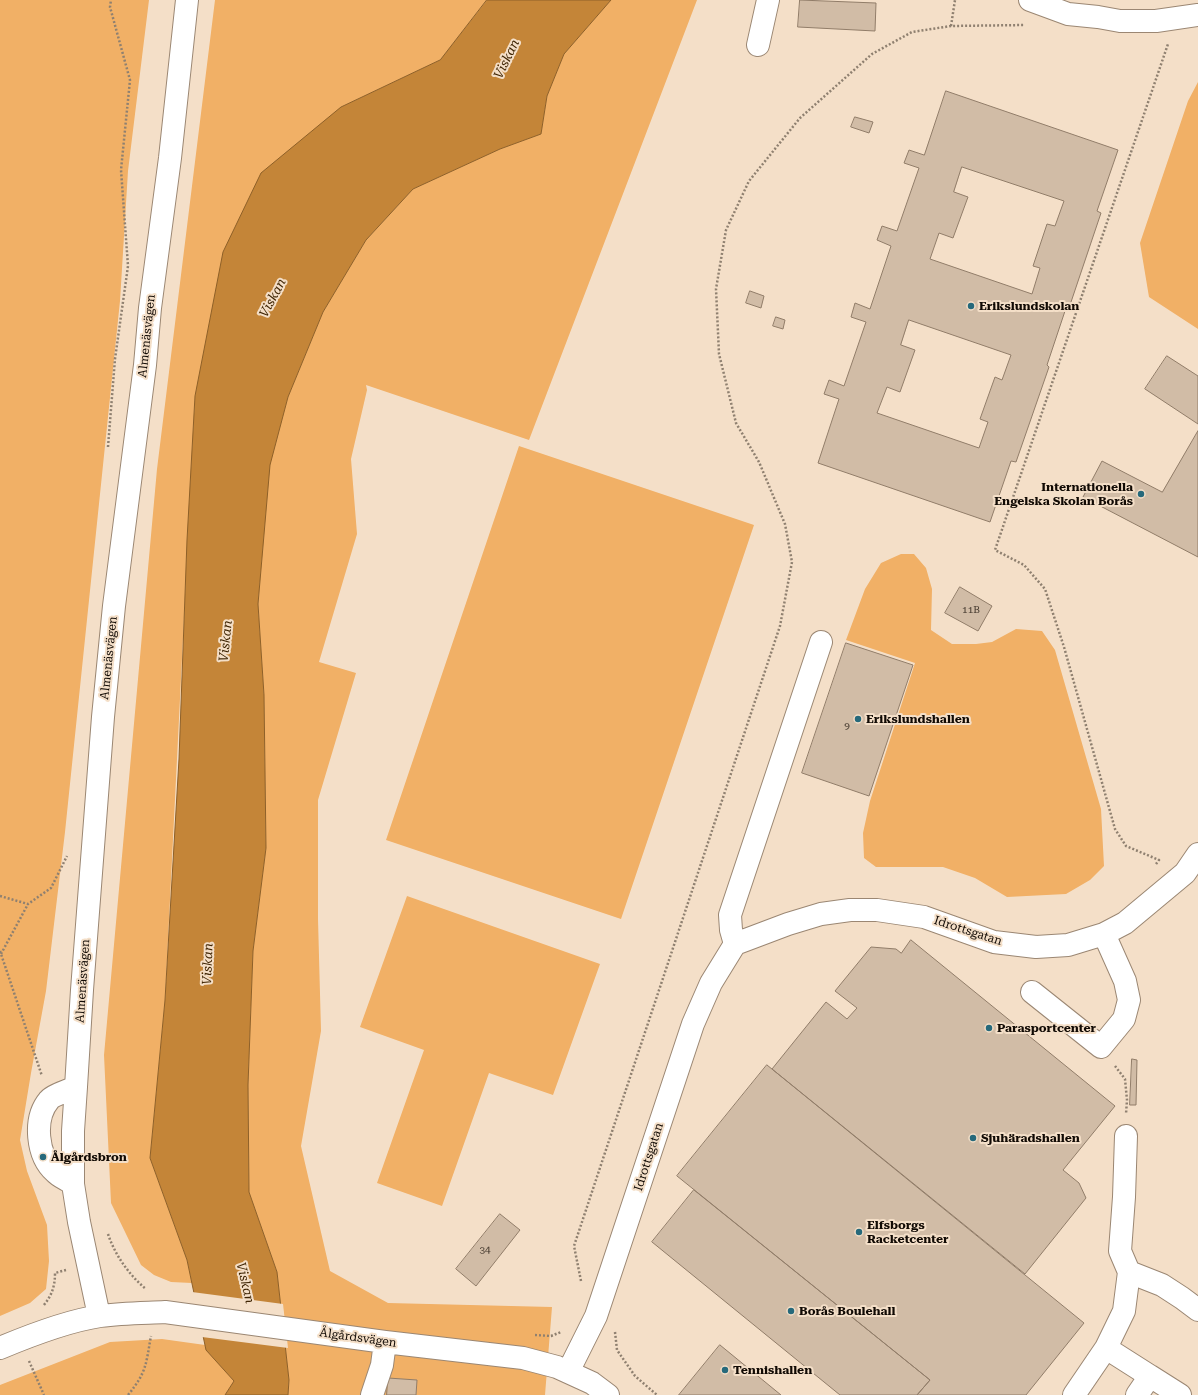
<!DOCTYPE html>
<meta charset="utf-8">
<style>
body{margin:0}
canvas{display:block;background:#f4dfc8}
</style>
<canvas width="1198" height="1395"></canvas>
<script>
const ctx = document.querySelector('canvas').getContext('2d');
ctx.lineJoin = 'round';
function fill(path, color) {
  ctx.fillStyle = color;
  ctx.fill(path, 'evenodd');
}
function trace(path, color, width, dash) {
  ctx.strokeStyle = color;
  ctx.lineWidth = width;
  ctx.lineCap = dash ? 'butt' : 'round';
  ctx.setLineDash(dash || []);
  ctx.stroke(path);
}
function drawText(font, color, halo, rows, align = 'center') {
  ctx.font = font + ' "Roboto Serif",serif';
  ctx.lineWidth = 4;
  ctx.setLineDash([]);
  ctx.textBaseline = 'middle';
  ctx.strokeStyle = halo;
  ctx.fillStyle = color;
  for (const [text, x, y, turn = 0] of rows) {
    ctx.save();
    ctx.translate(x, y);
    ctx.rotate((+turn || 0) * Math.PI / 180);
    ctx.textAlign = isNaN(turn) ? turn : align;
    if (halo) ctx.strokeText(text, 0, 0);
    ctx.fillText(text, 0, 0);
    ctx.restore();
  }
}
const green = new Path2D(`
 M0 0H149L128 171 120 301 65 832 46 991 31 1073 20 1140 27 1171 47 1225 49 1261 46 1289 30 1303 0 1316Z
 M215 0H487L440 60 341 107 195 397 165 1000 150 1158 187 1260 192 1283 171 1282 154 1275 141 1265 111 1203 104 1055 157 469Z
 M611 0H697L529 440 366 385 367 390 351 459 357 534 319 662 356 673 318 800V919L321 1031 301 1146 330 1271 388 1303 552 1307 545 1395H288L289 1380 277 1272 249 1192 248 1085 253 951 266 848 264 695 258 604 269 465 288 397 323 312 366 240 413 189 500 149 541 134 547 96 564 54Z
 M1198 82V329L1149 297 1140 243 1188 101Z
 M519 446 754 525 621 919 386 840Z
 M901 554H914L926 568 932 589 931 630 952 644H976L992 642 1016 629 1042 631 1055 650 1101 809 1104 866 1090 880 1066 894 1007 897 975 878 943 867H876L864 858 863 833 870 801 915 663 846 640 865 589 881 563Z
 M407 896 600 964 553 1095 489 1073 442 1206 377 1183 424 1050 360 1027Z
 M162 1339 205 1345 207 1350 234 1381 225 1395H0V1385L110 1342Z`);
const water = new Path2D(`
 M487 0H611L564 54 547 96 541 134 500 149 413 189 366 240 323 312 288 397 270 465 258 604 264 695 266 848 253 951 248 1085 249 1192 277 1272 289 1380 288 1395H225L234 1381 206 1350 187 1260 150 1158 165 1000 179 759 187 540 195 396 223 252 261 173 341 107 440 60Z`);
const pier = new Path2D(`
 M192 1292 283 1304 288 1348 202 1337Z`);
const building = new Path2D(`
 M800 0 876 3 875 31 798 27Z
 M946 91 1118 150 1097 211 1101 213 1069 308H1066L1047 365 1049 367 1016 462 1011 461 990 522 818 463 839 399 824 394 829 380 844 386 866 322 851 317 855 303 870 309 891 246 877 240 882 226 897 231 919 168 904 163 909 150 924 155ZM962 167 1064 201 1055 226 1047 224 1033 266 1040 268 1032 294 930 259 939 233 953 238 968 197 954 192ZM909 320 1011 355 1002 380 995 377 980 419 988 422 979 448 877 413 887 387 900 392 915 350 901 345Z
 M855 117 873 122 869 133 851 127Z
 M750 291 764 296 761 308 746 303Z
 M776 317 785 320 783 329 773 326Z
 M1167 356 1198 376V424L1145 389Z
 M1198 431V557L1083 497 1102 461 1162 492Z
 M960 587 992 606 978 631 945 613Z
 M846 643 913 665 869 796 802 773Z
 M911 940 1115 1106 1063 1170 1079 1183 1086 1198 1025 1274 772 1069 826 1002 847 1019 857 1008 835 991 871 947 896 949 901 953Z
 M1132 1059 1137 1060 1136 1105H1130Z
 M767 1065 1084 1323 1026 1395H917L930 1380 677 1176Z
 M694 1190 930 1380 917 1395H840L652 1242Z
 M500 1214 520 1230 476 1286 456 1269Z
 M720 1345 781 1395H679Z
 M388 1378 417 1380 416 1395H387Z`);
const path = new Path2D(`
 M951 26 955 0
 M108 447 115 359 128 266 121 170 130 80 110 7 111 0
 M1156 864 1159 860 1126 846 1115 829 1064 647 1045 589 1024 565 995 550 1168 44
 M0 896 28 904 51 888 67 856
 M0 951 42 1076
 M1 954 28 904
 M1115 1066 1125 1079 1127 1100 1126 1114
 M108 1234C115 1255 129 1275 146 1289
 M581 1281 574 1246 780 626 792 562 785 524 759 462 736 423 719 354 716 289 726 230 749 181 800 118 872 54 912 32 951 26 1025 25
 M44 1305C52 1295 55 1286 55 1273L66 1270
 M615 1332 617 1350 635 1376 657 1395
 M535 1335 551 1336 561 1332
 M29 1361 44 1395
 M128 1395C147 1372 146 1363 151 1336`);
const minor = new Path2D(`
 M1030 0 1068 14 1098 17 1120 21H1156L1198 15
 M758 45 768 0
 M735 944 731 930 730 915 821 642
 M1032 992 1101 1047 1124 1019 1129 1000 1125 981 1104 934
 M73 1184C68 1180 59 1177 55 1172 37 1156 33 1119 49 1100 53 1095 70 1090 76 1087
 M1129 1272 1162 1285 1182 1298 1198 1310
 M99 1316 79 1222 73 1184V1131L76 1087 82 990 103 717 114 606 145 365 150 308 170 158 187 0
 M0 1348C31 1335 67 1321 100 1316 122 1313 144 1313 165 1312L385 1342 523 1358 557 1367 592 1383 608 1395
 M1106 1348 1150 1376 1137 1395
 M568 1372 596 1316 693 1024 711 983 735 944 788 924 821 914 850 910H877L924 917 994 942 1036 947 1068 945 1104 934 1125 923 1185 873 1198 854
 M1150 1376 1180 1395
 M372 1395 382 1365 385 1342
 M1074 1395 1106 1348 1124 1311 1129 1272 1120 1251 1124 1197 1126 1136`);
const markers = [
 [971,306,4,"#26697b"],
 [1141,494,4,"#26697b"],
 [858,719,4,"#26697b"],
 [989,1028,4,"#26697b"],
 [973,1138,4,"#26697b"],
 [43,1157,4,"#26697b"],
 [859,1232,4,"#26697b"],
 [791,1311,4,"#26697b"],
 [725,1370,4,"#26697b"]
];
const numberNames = [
 ["11B",971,610],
 ["9",847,726],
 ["34",485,1250]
];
const poiNames = [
 ["Erikslundskolan",979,306],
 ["Internationella",1133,487,"right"],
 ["Engelska Skolan Borås",1133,501,"right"],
 ["Erikslundshallen",866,719],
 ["Parasportcenter",997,1028],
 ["Sjuhäradshallen",981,1138],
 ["Ålgårdsbron",51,1157],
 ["Elfsborgs",867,1225],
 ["Racketcenter",867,1239],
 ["Borås Boulehall",799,1311],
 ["Tennishallen",733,1370]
];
const streetNames = [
 ["Almenäsvägen",147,336,-84],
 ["Almenäsvägen",109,658,-84],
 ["Idrottsgatan",968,931,18],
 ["Almenäsvägen",83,981,-86],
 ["Idrottsgatan",649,1157,-72],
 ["Ålgårdsvägen",358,1338,8]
];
const waterNames = [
 ["Viskan",507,59,-64],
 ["Viskan",273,298,-62],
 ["Viskan",226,641,-84],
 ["Viskan",208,964,-88],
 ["Viskan",245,1283,77]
];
fill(green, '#f1b066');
fill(water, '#c48538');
trace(water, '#8e6028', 1);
fill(pier, '#f4dfc8');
fill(building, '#d1bca6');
trace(building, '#917d69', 1);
trace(minor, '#9b8773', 24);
trace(path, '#8f8070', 2.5, [2, 2]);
trace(minor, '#fff', 22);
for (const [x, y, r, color] of markers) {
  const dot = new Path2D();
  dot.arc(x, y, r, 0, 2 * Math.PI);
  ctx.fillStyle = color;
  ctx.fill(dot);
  trace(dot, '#f4dfc8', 1.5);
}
drawText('10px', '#41362c', null, numberNames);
drawText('bold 12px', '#110a04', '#f4dfc8', poiNames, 'left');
drawText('12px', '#110a04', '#f4dfc8', streetNames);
drawText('italic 13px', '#3e2403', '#f4dfc8', waterNames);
</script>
